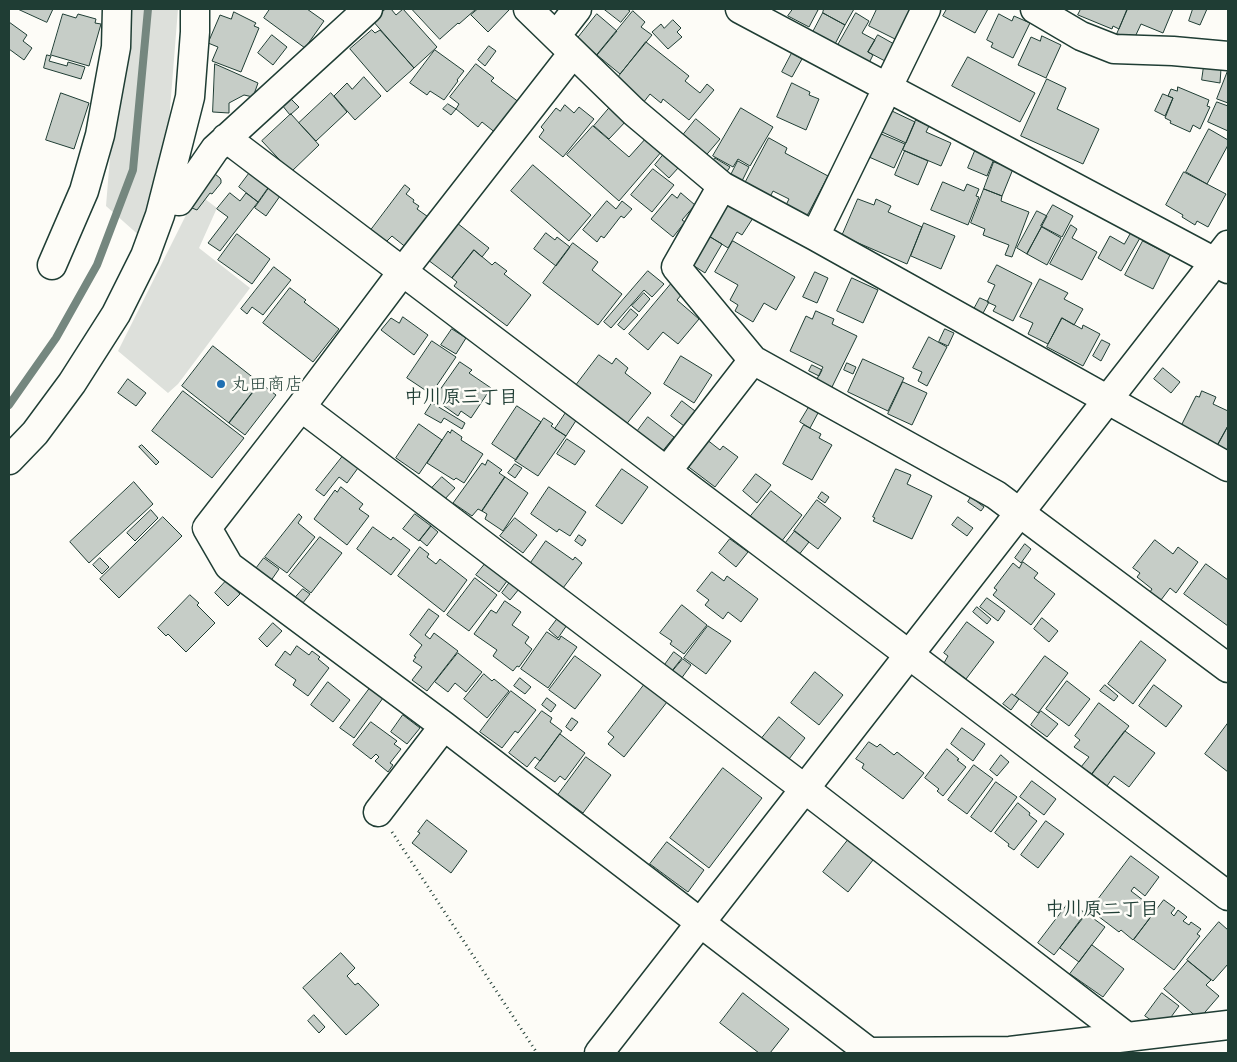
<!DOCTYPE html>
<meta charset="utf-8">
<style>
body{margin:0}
#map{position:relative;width:1237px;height:1062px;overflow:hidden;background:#fdfcf7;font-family:Mali,sans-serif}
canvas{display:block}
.frame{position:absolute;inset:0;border:10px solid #1f3d34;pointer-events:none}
</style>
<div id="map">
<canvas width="1237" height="1062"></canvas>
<div class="frame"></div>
</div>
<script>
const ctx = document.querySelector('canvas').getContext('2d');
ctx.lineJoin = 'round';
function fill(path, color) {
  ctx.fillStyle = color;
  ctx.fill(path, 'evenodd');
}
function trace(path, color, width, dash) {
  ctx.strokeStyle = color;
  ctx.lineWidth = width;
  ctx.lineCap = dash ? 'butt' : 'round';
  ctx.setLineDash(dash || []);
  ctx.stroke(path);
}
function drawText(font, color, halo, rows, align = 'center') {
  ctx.font = font + ' Mali,"Klee One",sans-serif';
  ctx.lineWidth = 5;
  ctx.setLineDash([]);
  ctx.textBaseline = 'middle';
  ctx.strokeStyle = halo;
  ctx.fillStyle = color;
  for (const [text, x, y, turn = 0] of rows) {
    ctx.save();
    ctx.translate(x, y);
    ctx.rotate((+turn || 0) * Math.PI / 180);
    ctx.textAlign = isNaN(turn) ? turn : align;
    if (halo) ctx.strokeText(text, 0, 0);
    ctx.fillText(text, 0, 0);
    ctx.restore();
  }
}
const green = new Path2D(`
 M122 9H178L168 134 140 229 142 238 106 206Z
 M197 193 217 208 199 248 250 288 178 384 168 393 118 351Z`);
const stream = new Path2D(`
 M9 405 56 338 97 265 133 170 148 9`);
const building = new Path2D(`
 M18 9H53L47 22Z
 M270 9H307L324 21 305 48 264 18Z
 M386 9H391L396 15 403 9 437 47 414 68 372 20Z
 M412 9H476L459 24 458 23 440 39Z
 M478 9H507L509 10 488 32 471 15Z
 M604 9H627L630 11 621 22Z
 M793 9H815L818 10 809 27 788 16Z
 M824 9H854L845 25 823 13Z
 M877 9H911L895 39 869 26Z
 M947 9H988L975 33 943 16Z
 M1081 9H1127L1119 29 1113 26 1112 29 1078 15Z
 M1128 9H1173L1163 33 1141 24 1135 37 1117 34Z
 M1193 9H1207L1200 25 1189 21Z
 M633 11 645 22 641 27 652 35 620 74 597 55Z
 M234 12 256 23 254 26 259 28 241 72 212 61 218 47 208 43 220 15 231 19Z
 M823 13 845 25 835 44 813 32Z
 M856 13 869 21 862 33 875 40 868 52 873 55 869 63 838 45Z
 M63 14 76 18 78 14 96 19 95 23 101 24 89 66 51 55Z
 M597 14 617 31 597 55 577 39Z
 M999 14 1012 21 1014 16 1030 23 1013 58 991 47 993 43 987 40Z
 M673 20 681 28 677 32 682 37 668 49 652 32 661 24 664 28Z
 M9 22 27 35 23 41 32 48 24 60 9 49Z
 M372 30 375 33 380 30 414 68 387 92 350 49Z
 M272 35 287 47 273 65 258 53Z
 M878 35 894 44 885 61 868 52Z
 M1042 36 1061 45 1046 78 1018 65 1031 37 1040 41Z
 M646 42 689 76 685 81 700 93 707 84 714 90 689 120 663 99 661 103 650 94 643 103 616 80Z
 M489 46 496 51 485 66 478 60Z
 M435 50 464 71 457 80 458 81 444 100 430 91 427 95 410 83Z
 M792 53 802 59 792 77 782 72Z
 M47 55 51 56 49 61 67 66 68 62 85 67 81 79 44 68Z
 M968 57 1035 93 1020 122 952 86Z
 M215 64 258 83 253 97 244 95 229 103V113L213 112Z
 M476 64 494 78 491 81 520 103 497 134 482 122 478 127 456 109 459 104 450 97Z
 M1204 66 1221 69 1220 83 1202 80Z
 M1228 70V103L1217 99Z
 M364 77 381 96 355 120 334 96 347 83 352 89Z
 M1047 79 1066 88 1057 109 1099 129 1083 164 1021 136Z
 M792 83 810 92 809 95 819 99 806 130 777 117Z
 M1178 87 1209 100 1207 106 1210 107 1200 129 1193 125 1190 132 1170 123 1171 121 1165 118 1173 98 1168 96 1171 89 1177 91Z
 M61 93 89 103 74 149 46 140Z
 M331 93 347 112 316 141 299 123Z
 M1163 94 1173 98 1165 116 1155 111Z
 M290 98 299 107 290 115 282 105Z
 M1217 102 1228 106V131L1208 122Z
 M448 104 456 109 451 115 443 109Z
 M565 105 574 113 579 107 594 119 563 157 539 137 544 130 541 127 556 108 560 111Z
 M611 106 627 120 609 139 594 126Z
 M741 108 773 127 750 166 738 159 733 167 713 156Z
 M892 111 915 122 906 143 882 132Z
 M291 114 319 145 291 172 262 141Z
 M696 119 720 139 702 160 679 140Z
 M916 120 929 126 926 132 951 143 941 166 903 150Z
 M593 126 629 157 647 137 662 151 619 201 567 155Z
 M1209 129 1228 140V145L1207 184 1186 172Z
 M879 133 905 144 894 168 869 157Z
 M769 138 787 148 785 153 828 176 808 214 803 217 785 207 789 199 773 191 768 201 743 187Z
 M905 151 928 161 918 185 895 175Z
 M975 151 994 159 987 176 968 168Z
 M664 154 679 167 669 178 655 165Z
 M715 158 730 167 726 173 711 165Z
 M738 161 749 167 741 183 730 177Z
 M994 162 1013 169 1002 196 984 189Z
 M533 165 591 215 569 241 511 191Z
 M653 169 674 185 652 212 631 195Z
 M251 171 270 185 258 202 239 187Z
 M1184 172 1226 194 1208 227 1197 221 1195 225 1182 217 1183 215 1166 205Z
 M215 174 220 178 221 180V183L212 194 210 193 197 210 192 208 211 175Z
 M943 182 964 191 967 184 979 189 976 196 979 197 968 225 931 210Z
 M405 185 410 189 406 194 414 200 413 202 419 206 417 209 431 219 408 249 392 236 386 242 371 230Z
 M269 188 280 196 266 216 255 208Z
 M984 189 1002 196 1001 201 1029 212 1012 257 1005 255 1009 245 983 235 985 229 971 223Z
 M230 193 240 201 246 193 258 202 220 251 208 243 228 217 217 209Z
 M681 193 695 205 682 220 685 222 673 237 651 219 672 194 677 198Z
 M858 199 874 205 876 199 891 206 888 212 922 227 907 264 842 236Z
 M607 201 616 209 622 201 632 209 624 218 621 216 604 238 601 236 597 242 583 230Z
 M727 203 753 218 742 235 737 232 728 248 709 236 718 221 717 220Z
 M1053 205 1073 216 1062 237 1041 226Z
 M1037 211 1047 216 1027 254 1017 248Z
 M457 223 489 248 482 257 474 250 452 278 428 260Z
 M924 223 955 236 941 269 911 256Z
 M1071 225 1077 229 1072 238 1097 252 1082 280 1050 264Z
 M1042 227 1061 238 1047 265 1027 254Z
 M546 233 555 240 557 237 570 247 556 266 534 249Z
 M1131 233 1140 238 1121 271 1098 258 1110 236 1124 244Z
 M237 234 270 259 252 284 218 260Z
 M705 234 722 244 705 273 688 262Z
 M733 241 795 277 776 310 764 303 753 322 735 311 738 305 730 300 738 285 715 272Z
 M1143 241 1170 255 1153 289 1125 275Z
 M573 243 598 262 592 270 622 294 598 325 543 283Z
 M474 250 492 265 495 262 507 271 504 274 531 295 507 326 454 286 457 282 452 278Z
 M997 265 1032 283 1013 321 993 311 996 306 987 302 995 285 988 282Z
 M274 267 291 280 263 315 252 307 247 314 241 309Z
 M648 271 664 284 652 297 644 290 611 328 604 322Z
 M815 272 828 278 817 303 803 297Z
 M852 278 878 290 863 323 837 311Z
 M1040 279 1068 293 1064 299 1083 309 1074 325 1062 318 1048 344 1028 334 1033 323 1020 317Z
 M671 284 682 294 677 300 699 319 678 344 663 332 648 350 629 334Z
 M290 288 306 300 304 302 339 329 313 362 263 323Z
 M644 293 650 299 639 312 632 306Z
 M980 298 989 302 982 315 973 311Z
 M631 309 638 315 624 330 618 325Z
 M816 311 834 319 832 324 857 336 831 389 816 381 823 367 790 351 806 316 812 319Z
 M403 317 428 335 414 355 381 330 391 318 399 323Z
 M1062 318 1082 329 1083 325 1100 334 1083 366 1047 347Z
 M452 329 466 338 456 354 441 345Z
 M945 329 954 333 948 346 939 342Z
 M929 337 947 347 927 386 918 381 922 372 913 368Z
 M1102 340 1110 344 1101 361 1093 356Z
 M432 341 456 357 431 394 407 378Z
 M213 346 260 383 229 423 182 386Z
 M599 355 612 364 616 358 628 368 625 373 651 393 625 426 574 388Z
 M681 356 712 375 694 403 664 384Z
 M863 359 904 378 888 411 848 392Z
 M460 362 472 370 469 373 491 388 471 418 461 411 458 416 434 399Z
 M847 363 856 367 853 374 844 370Z
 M812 365 822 370 819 376 809 371Z
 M1163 368 1180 382 1171 393 1154 379Z
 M128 379 146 393 136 406 118 393Z
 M903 382 927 393 912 425 888 414Z
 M260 383 276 395 245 435 229 423Z
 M183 391 244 438 212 478 152 431Z
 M1202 391 1216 397 1213 404 1228 411V426L1216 448 1180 428 1196 396 1199 397Z
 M682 401 695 411 684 426 671 416Z
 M432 403 465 423 462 429 444 418 441 423 425 414Z
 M517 406 541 422 516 460 492 444Z
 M809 407 818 413 810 428 800 422Z
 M567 411 577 419 566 436 555 429Z
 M648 417 674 437 661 453 636 433Z
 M544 418 553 424 551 426 566 436 538 476 515 461Z
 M419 424 442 440 419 474 396 458Z
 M804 425 821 434 819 438 832 445 812 480 783 464Z
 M1228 426V455L1216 448Z
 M452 430 462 437 461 440 483 454 464 483 456 478 454 480 427 463 448 431 450 433Z
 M567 439 585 451 575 465 557 454Z
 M706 439 720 450 723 446 738 457 715 487 686 465Z
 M142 445 159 462 156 465 139 447Z
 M343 456 358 468 347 483 339 477 324 496 316 490Z
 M488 460 502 470 499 473 505 477 482 511 478 509 472 516 453 503 482 463 485 465Z
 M515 464 522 468 515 478 508 473Z
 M622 469 648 487 622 524 596 506Z
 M896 469 911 475 907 484 932 496 912 539 873 521 875 518 873 517Z
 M756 474 771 485 757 503 743 491Z
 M442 477 455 488 444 500 431 489Z
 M505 477 528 493 503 531 485 519 487 514 482 511Z
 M134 482 153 504 89 563 70 542Z
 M341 487 363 504 359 509 369 516 347 545 314 519 335 490 337 492Z
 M549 487 586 512 570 536 559 529 557 532 531 514Z
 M771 491 802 515 781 542 750 517Z
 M822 492 829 497 825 503 818 498Z
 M971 497 984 507 981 511 968 502Z
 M817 500 841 518 818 549 794 531Z
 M151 510 158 518 135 541 127 533Z
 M299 514 302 517 298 523 315 537 287 573 265 557Z
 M415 514 431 526 419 541 403 529Z
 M163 517 182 536 119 598 100 579Z
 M958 517 973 528 967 536 952 525Z
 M515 518 537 535 523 553 500 536Z
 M431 526 438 532 427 546 420 540Z
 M373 527 391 540 393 537 410 550 391 575 357 549Z
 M795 531 809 542 798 556 784 545Z
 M579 535 586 540 582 546 575 541Z
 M320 537 342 553 311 593 289 576Z
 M730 539 748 552 736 567 719 553Z
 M1155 540 1173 554 1178 547 1198 562 1176 593 1170 588 1161 600 1150 592 1152 589 1137 577 1140 573 1133 568Z
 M546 541 573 560 575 557 582 563 563 588 530 564Z
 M1025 544 1031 549 1021 563 1015 558Z
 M420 547 429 554 427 557 436 564 440 559 467 580 444 612 398 576Z
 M100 558 109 567 102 574 93 565Z
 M264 558 279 569 270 582 255 570Z
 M1023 562 1038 573 1034 578 1055 594 1031 625 993 595 997 590 994 588 1013 563 1019 568Z
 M485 564 507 581 499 592 476 575Z
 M1206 564 1228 580V626L1184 594Z
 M712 572 724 581 727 576 758 599 741 622 728 612 723 619 705 605 709 600 697 591Z
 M475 578 497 595 469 631 447 615Z
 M226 581 240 594 228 606 215 593Z
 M510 582 519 589 510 600 502 593Z
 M303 589 310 594 302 604 295 598Z
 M190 595 199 603 197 605 215 623 186 652 168 634 166 636 158 628Z
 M987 598 1005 611 998 621 980 607Z
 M505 601 521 612 512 625 529 637 525 643 532 649 519 667 517 666 513 671 493 656 497 650 474 634 491 610 496 613Z
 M682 605 707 625 684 654 670 644 672 641 660 633Z
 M977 607 991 619 987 624 973 612Z
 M429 609 439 616 425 635 430 639 434 633 458 651 427 691 412 680 422 667 413 661 416 657 414 656 422 645 410 635Z
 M558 618 567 625 558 638 549 630Z
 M1042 618 1058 631 1049 642 1034 629Z
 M967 622 994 642 966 679 944 663 948 656 944 653Z
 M273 623 282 631 267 647 259 639Z
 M708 626 731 641 706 674 684 658Z
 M547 632 559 640 561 636 577 647 548 688 521 669Z
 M1141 641 1166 660 1133 704 1108 684Z
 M297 646 309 655 312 651 320 657 318 659 329 668 308 696 293 685 296 680 275 665 285 651 290 655Z
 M674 652 682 658 671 672 664 666Z
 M458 653 482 672 466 692 455 683 448 692 435 682Z
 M575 656 601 675 575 709 549 690Z
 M1045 656 1068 673 1038 713 1015 696Z
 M683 659 691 665 681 679 672 672Z
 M815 672 843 695 819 725 791 703Z
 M484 674 492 681 494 679 509 691 487 718 464 699Z
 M520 678 531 687 525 694 514 686Z
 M1067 681 1090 699 1069 726 1046 709Z
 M328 682 350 700 333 722 311 705Z
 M644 685 667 702 624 757 608 744 614 737 608 732Z
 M1105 685 1118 696 1114 701 1100 691Z
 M1154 685 1182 706 1166 727 1139 706Z
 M370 688 383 698 354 738 340 728Z
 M511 691 536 710 518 733 515 731 502 748 480 732Z
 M1012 694 1019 699 1011 710 1003 704Z
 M547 698 556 705 551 712 542 705Z
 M1099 703 1129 726 1092 774 1081 767 1089 757 1074 747 1080 740 1075 736Z
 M542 711 552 718 550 722 562 731 540 761 535 757 527 767 509 753Z
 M1041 711 1058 724 1047 737 1031 725Z
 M403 715 420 728 407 744 391 732Z
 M779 717 805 738 789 759 762 738Z
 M572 718 578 722 571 731 566 727Z
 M371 722 397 741 394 744 401 749 390 763 393 765 388 772 375 761 379 757 376 754 371 759 353 745Z
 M1228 723V772L1205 754Z
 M962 728 985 744 973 761 951 744Z
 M1125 731 1155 753 1129 787 1114 776 1107 786 1092 774Z
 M560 734 585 753 565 780 560 776 555 782 535 768Z
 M869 742 877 747 880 744 894 755 897 752 924 773 903 799 862 768 864 764 856 759Z
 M947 749 959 759 957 760 966 767 943 796 937 791 939 789 925 778Z
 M1001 755 1009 762 997 776 990 770Z
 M586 757 611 775 583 813 558 795Z
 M974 765 993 779 967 814 948 800Z
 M723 768 762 798 709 868 670 838Z
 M1032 781 1056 799 1044 815 1020 797Z
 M996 782 1017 797 991 832 971 817Z
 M1018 803 1030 813 1029 815 1037 821 1014 850 1008 846 1009 844 995 833Z
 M427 820 467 851 451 873 412 843 420 833 418 832Z
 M1046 821 1064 834 1038 868 1021 855Z
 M848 840 873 860 848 892 823 872Z
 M667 842 704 870 688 892 650 864Z
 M1131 856 1159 877 1145 896 1134 887 1131 891 1156 910 1133 940 1121 930 1119 932 1090 910Z
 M1164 900 1175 908 1171 913 1174 916 1178 910 1187 917 1183 921 1189 925 1191 922 1201 929 1197 934 1200 936 1174 970 1134 940Z
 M1070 901 1086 914 1054 955 1038 943Z
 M1086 913 1105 927 1079 962 1060 948Z
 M1219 922 1228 930V964L1213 981 1187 960Z
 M1092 945 1124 969 1103 997 1070 974Z
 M341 953 355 968 347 976 355 985 358 983 379 1005 346 1035 303 988Z
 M1188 961 1211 980 1206 985 1219 996 1199 1019 1164 989Z
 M743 993 789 1029 770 1053H759L720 1023Z
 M1162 993 1179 1006 1166 1024 1158 1025 1145 1016Z
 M314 1015 325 1027 319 1033 308 1021Z`);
const path = new Path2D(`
 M392 832 537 1053`);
const minor = new Path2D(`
 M528 9 634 112 722 186 815 236 1228 467
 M740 9 1228 269
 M1035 9 1081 36 1114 49 1173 51 1228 56
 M556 36 577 9
 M573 53 403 271 301 407 207 528 229 566 444 726 869 1052
 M226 138 1228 896
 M722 186 676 267 753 360
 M164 199 179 201 215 149 368 9
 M815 236 926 9
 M52 265 84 191 100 135 116 47 117 9
 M301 407 805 789 1127 1037
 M9 460 35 433 72 383 116 314 145 256 160 215 190 97 195 32V9
 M667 471 753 360 996 495 1228 668
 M378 812 444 726
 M862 1053 869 1052 1010 1051 1228 1025`);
const tertiary = new Path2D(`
 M599 1053 1228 245`);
const markers = [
 [221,384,5,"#1f6fb2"]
];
const poiNames = [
 ["丸田商店",231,384]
];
const neighbourhoodNames = [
 ["中川原三丁目",461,397],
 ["中川原二丁目",1102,909]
];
fill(green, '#dde0db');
trace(stream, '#75877f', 8);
fill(building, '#c6cdc7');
trace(building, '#1f3d34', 1);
trace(minor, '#1f3d34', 31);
trace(tertiary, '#1f3d34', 31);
trace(path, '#1f3d34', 3, [1, 4]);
trace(minor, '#fdfcf7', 28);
trace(tertiary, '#fdfcf7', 28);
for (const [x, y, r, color] of markers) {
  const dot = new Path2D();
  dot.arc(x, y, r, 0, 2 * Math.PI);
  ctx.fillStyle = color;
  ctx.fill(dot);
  trace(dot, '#fdfcf7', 2);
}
drawText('18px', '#1f3d34', '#fdfcf7', poiNames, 'left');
drawText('bold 19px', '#1f3d34', '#fdfcf7', neighbourhoodNames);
</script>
